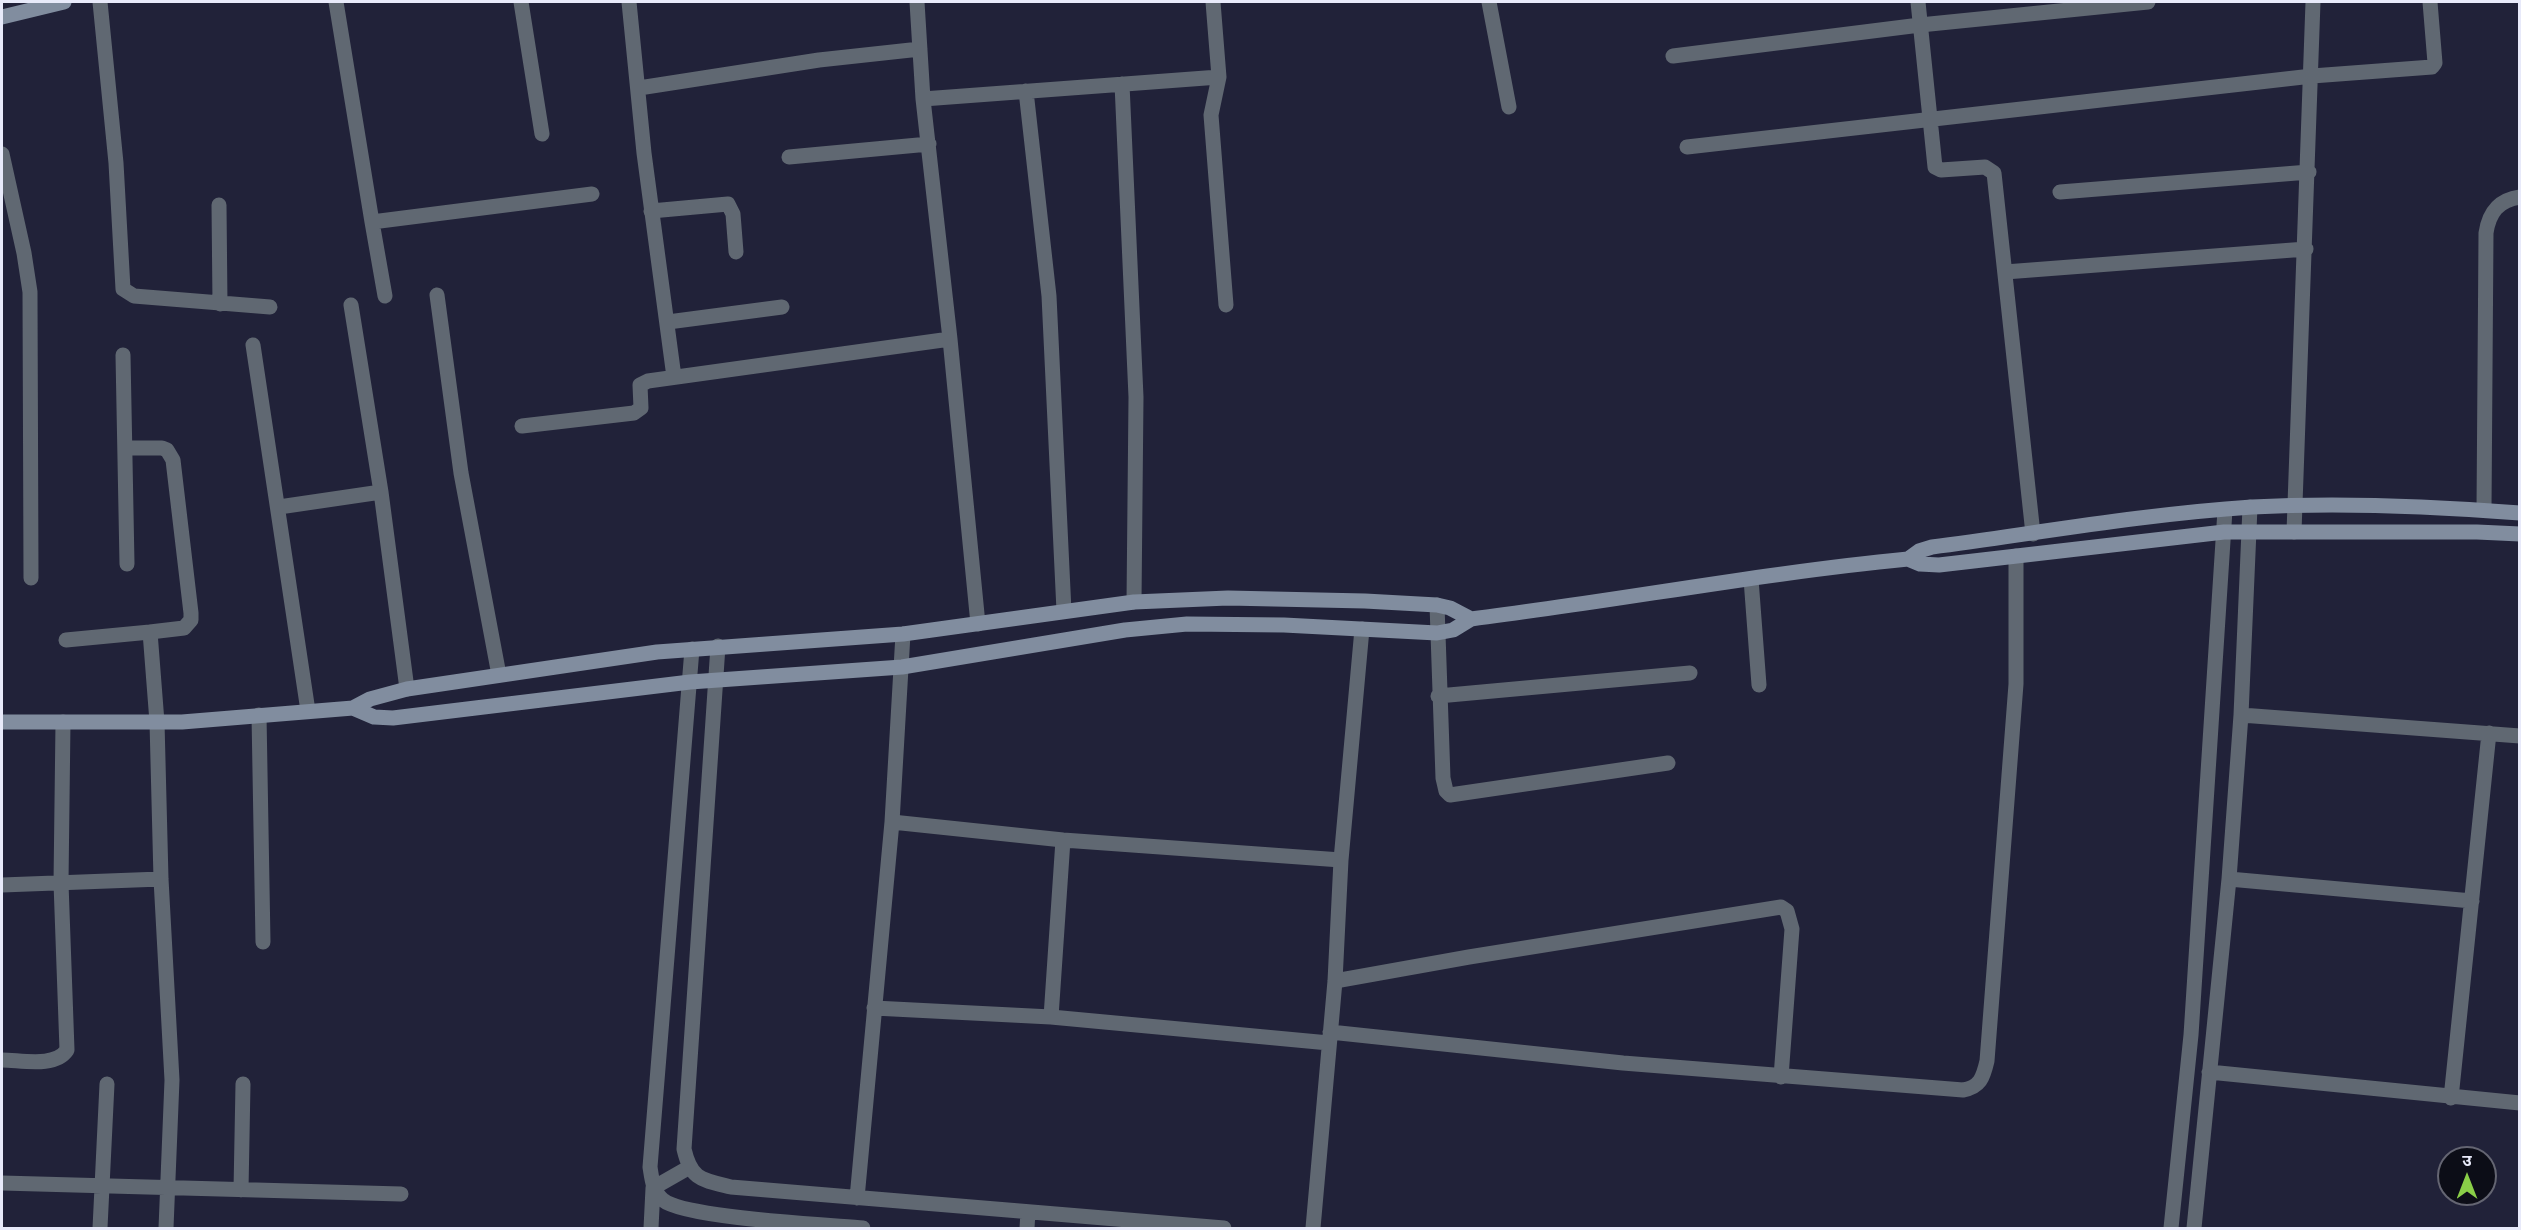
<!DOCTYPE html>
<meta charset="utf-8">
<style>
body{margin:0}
#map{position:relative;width:2521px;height:1230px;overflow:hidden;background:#212239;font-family:Ubuntu,"Noto Sans Devanagari",sans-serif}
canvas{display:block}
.frame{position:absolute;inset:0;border:3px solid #e8eafa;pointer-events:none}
.north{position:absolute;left:2437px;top:1146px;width:60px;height:60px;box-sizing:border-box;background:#0c0d17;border:2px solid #646572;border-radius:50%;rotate:0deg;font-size:16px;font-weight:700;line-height:24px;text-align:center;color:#e8eafa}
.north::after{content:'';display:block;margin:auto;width:21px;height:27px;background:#8ace48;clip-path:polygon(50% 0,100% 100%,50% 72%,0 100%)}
</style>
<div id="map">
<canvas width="2521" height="1230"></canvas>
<div class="frame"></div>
<div class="north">उ</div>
</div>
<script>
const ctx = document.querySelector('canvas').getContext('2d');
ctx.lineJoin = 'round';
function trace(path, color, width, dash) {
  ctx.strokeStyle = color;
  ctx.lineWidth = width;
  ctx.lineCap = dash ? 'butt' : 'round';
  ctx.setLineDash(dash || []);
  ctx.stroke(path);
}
const street = new Path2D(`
 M100 2 116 163 123 289 134 296 270 307
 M336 2 372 222 592 194
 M521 2 542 134
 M629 2 644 153 674 377
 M917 2 923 99 950 339 978 624
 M1213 2 1219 77 1211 115 1226 305
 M1489 2 1509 107
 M1918 2 1935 167 1941 170 1985 167 1994 173 2033 534
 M1673 56 1920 25 2148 2
 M1122 84 1136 397 1134 602
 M639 88 819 60 920 49
 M1026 91 1049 296 1064 611
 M923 99 1219 77
 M1687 147 2312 76 2432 67 2435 63 2430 2
 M2 154 24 253 30 292 31 578
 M789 157 929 144
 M2060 192 2309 172
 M219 205 220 304
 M651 211 728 204 733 214 736 252
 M372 222 385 296
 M2005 272 2306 249
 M437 295 461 473 499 675
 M351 305 381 492 407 689
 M668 322 782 307
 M253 345 308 711
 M123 355 127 564
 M522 426 634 413 641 408 640 385 648 381 950 339
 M125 448H162L167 450 173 460 191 613V620L184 628 150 632 157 722 161 879 172 1080 166 1228
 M279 507 381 492
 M2484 510 2486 233C2489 213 2498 200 2520 197
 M2294 532 2313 2
 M1751 579 1759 685
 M1437 605 1443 778 1446 791 1450 795 1668 763
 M66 640 150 632
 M718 646 684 1149C691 1180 702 1180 731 1187L1224 1228
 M692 649 650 1167C652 1180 653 1192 663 1200 684 1218 828 1225 863 1228
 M1438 696 1690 673
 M259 715 263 942
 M2241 715 2520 736
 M892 822 1063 840 1341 860
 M2229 879 2472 901
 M2 885 161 879
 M1335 981 1469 957 1781 907 1787 911 1792 929 1781 1077
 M874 1008 1051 1017 1329 1043
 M1051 1017 1063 840
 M1330 1032 1623 1063 1963 1090C1980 1087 1983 1078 1987 1061L2016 684V556
 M2 1060C21 1060 55 1068 67 1050L61 883 63 722
 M2209 1072 2520 1103
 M2451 1098 2489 733
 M2 1183 401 1194
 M241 1190 243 1084
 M857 1198 892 822 903 634
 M100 1228 107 1084
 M651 1228 653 1188 688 1168
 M1027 1228 1028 1212
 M1313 1228 1335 981 1341 860 1362 629
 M2171 1228 2191 1035 2225 510
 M2194 1228 2229 879 2241 715 2250 507`);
const secondary = new Path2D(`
 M2 17 64 2
 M1908 559 1919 551 1932 547C2038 533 2145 514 2252 507 2341 502 2430 506 2520 513
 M353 708 374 717 393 718 690 682 902 667 1125 630 1187 624 1284 625 1437 633 1453 630 1471 619C1617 601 1762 573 1908 559L1920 564 1939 565 2224 532H2477L2520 534
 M2 722H182L353 708 370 699 407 689 657 652 903 634 1134 602 1228 598 1365 601 1437 605 1450 608 1471 619`);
trace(street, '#606872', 15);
trace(secondary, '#818d9f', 15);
</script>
